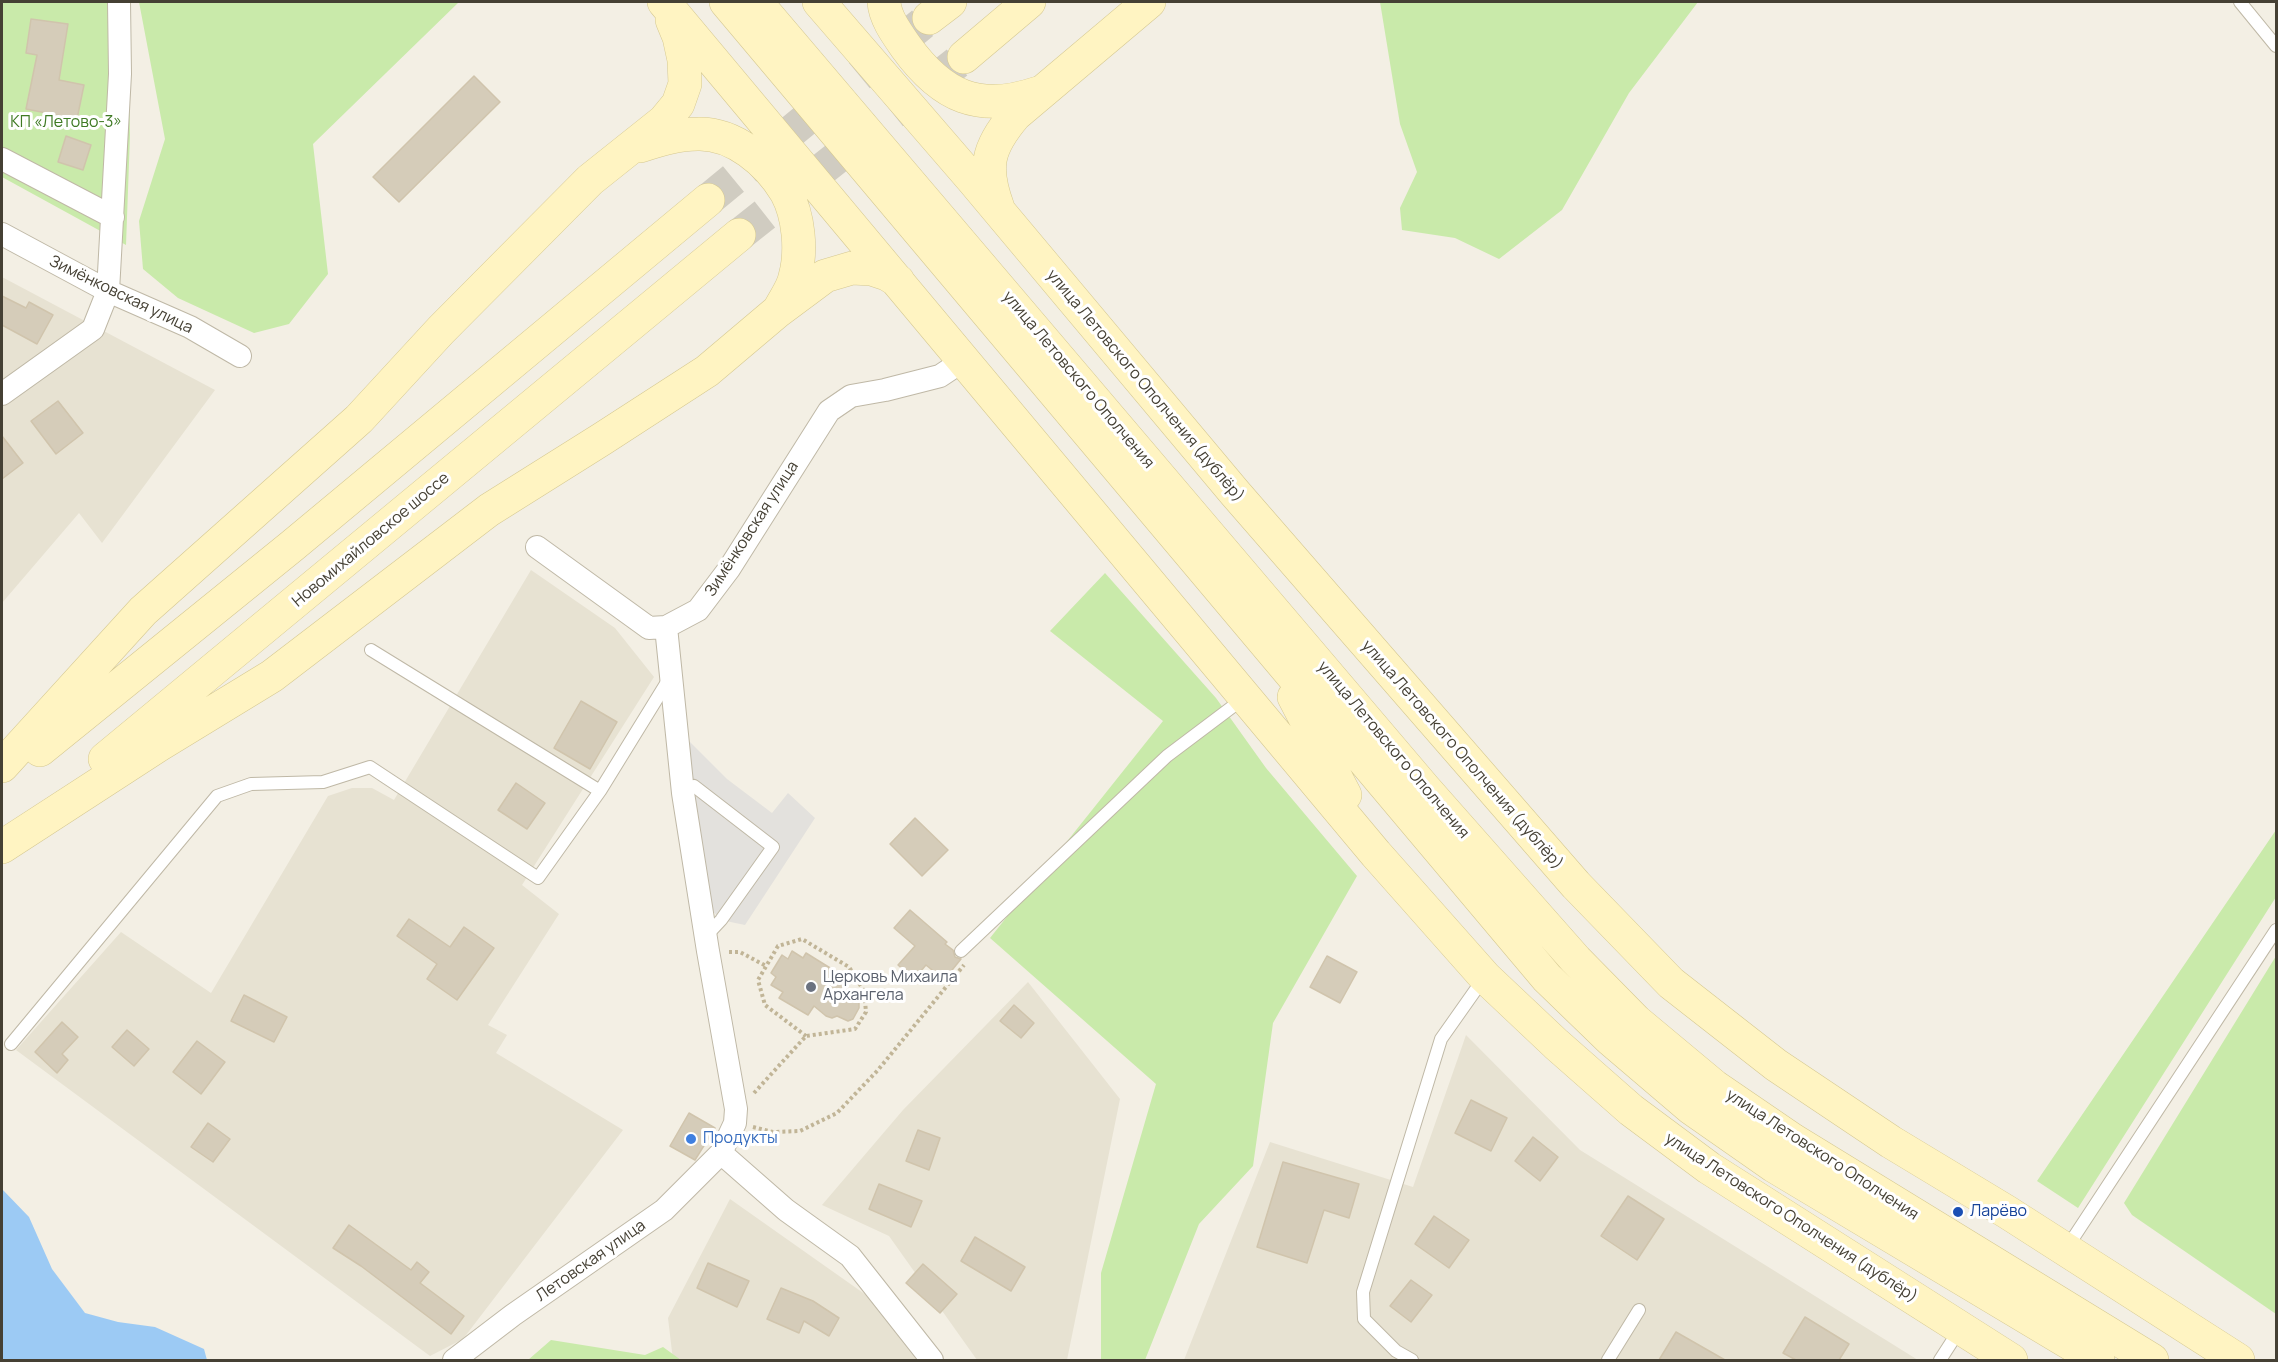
<!DOCTYPE html>
<meta charset="utf-8">
<style>
body{margin:0}
#map{position:relative;width:2278px;height:1362px;overflow:hidden;background:#f3efe4;font-family:Manrope,sans-serif}
canvas{display:block}
.frame{position:absolute;inset:0;border:3px solid #454034;pointer-events:none}
</style>
<div id="map">
<canvas width="2278" height="1362"></canvas>
<div class="frame"></div>
</div>
<script>
const ctx = document.querySelector('canvas').getContext('2d');
ctx.lineJoin = 'round';
function fill(path, color) {
  ctx.fillStyle = color;
  ctx.fill(path, 'evenodd');
}
function trace(path, color, width, dash) {
  ctx.strokeStyle = color;
  ctx.lineWidth = width;
  ctx.lineCap = dash ? 'butt' : 'round';
  ctx.setLineDash(dash || []);
  ctx.stroke(path);
}
function drawText(font, color, halo, rows, align = 'center') {
  ctx.font = font + ' Manrope,sans-serif';
  ctx.lineWidth = 6;
  ctx.setLineDash([]);
  ctx.textBaseline = 'middle';
  ctx.strokeStyle = halo;
  ctx.fillStyle = color;
  for (const [text, x, y, turn = 0] of rows) {
    ctx.save();
    ctx.translate(x, y);
    ctx.rotate((+turn || 0) * Math.PI / 180);
    ctx.textAlign = isNaN(turn) ? turn : align;
    if (halo) ctx.strokeText(text, 0, 0);
    ctx.fillText(text, 0, 0);
    ctx.restore();
  }
}
const residential = new Path2D(`
 M2 277 215 390 102 543 79 513 2 603Z
 M531 570 615 628 654 677 522 885 559 914 488 1025 507 1035 496 1053 623 1130 463 1339 430 1356 16 1050 121 932 211 993 328 796 352 788H372L394 800Z
 M1028 982 1120 1099 1067 1360H977L889 1236 822 1205 903 1110Z
 M1466 1035 1580 1150 1918 1360H1184L1270 1142 1413 1187Z
 M730 1199 876 1302 924 1360H673L668 1318Z`);
const green = new Path2D(`
 M2 2H128L130 135 126 245 2 177Z
 M139 2H459L313 144 328 274 289 324 254 333 178 298 143 269 139 221 165 139Z
 M1380 2H1698L1629 93 1562 210 1499 259 1455 238 1402 230 1400 208 1417 172 1400 124Z
 M1105 573 1216 698 1266 768 1357 876 1273 1023 1253 1166 1199 1224 1145 1360H1101V1273L1156 1084 990 938 1163 721 1050 631Z
 M2276 830V897L2078 1208 2037 1181Z
 M2276 956V1314L2132 1215 2124 1203Z
 M551 1340 645 1355 663 1347 681 1360H528Z`);
const parking = new Path2D(`
 M686 738 727 779 772 813 788 793 815 818 745 925 721 920 710 908Z`);
const water = new Path2D(`
 M2 1189 29 1217 52 1269 85 1313 118 1322 155 1327 204 1349 207 1360H2Z`);
const building = new Path2D(`
 M31 19 68 24 59 80 84 85 77 119 26 109 37 55 26 53Z
 M474 76 500 102 399 202 373 177Z
 M66 136 91 145 83 170 58 162Z
 M2 296 26 308 29 302 53 315 37 344 2 325Z
 M58 401 83 433 56 454 31 421Z
 M2 436 23 463 2 479Z
 M581 701 617 722 590 769 554 748Z
 M516 783 545 803 527 829 498 810Z
 M915 818 948 850 922 876 890 844Z
 M910 910 947 942 945 944 953 950 955 957 961 959 944 980 926 965 914 979 898 965 915 946 894 928Z
 M409 919 450 947 464 927 494 948 457 1000 427 979 437 964 397 936Z
 M792 951 803 958 806 953 835 971 829 981 845 984 859 1002V1008L853 1019 848 1021 837 1016 832 1018 826 1016 814 1006 808 1015 779 998 783 992 771 985 776 977 771 973 782 955 788 959Z
 M1327 956 1357 972 1340 1003 1310 987Z
 M244 995 287 1017 274 1042 231 1021Z
 M1014 1005 1034 1023 1021 1038 1000 1021Z
 M62 1022 78 1037 62 1054 68 1060 57 1073 35 1052Z
 M127 1030 149 1049 134 1066 112 1047Z
 M197 1041 225 1062 201 1094 173 1072Z
 M1471 1100 1507 1118 1491 1151 1455 1133Z
 M689 1113 715 1128 695 1160 670 1146Z
 M208 1123 230 1139 213 1162 191 1147Z
 M918 1130 940 1138 929 1170 906 1161Z
 M1533 1137 1558 1157 1540 1181 1515 1161Z
 M1283 1162 1359 1184 1349 1218 1324 1210 1307 1263 1257 1247Z
 M879 1184 922 1201 911 1227 869 1209Z
 M1628 1196 1664 1219 1637 1260 1601 1236Z
 M1434 1216 1469 1240 1449 1268 1415 1244Z
 M349 1225 411 1270 417 1262 429 1272 420 1283 464 1316 451 1334 361 1266 333 1248Z
 M975 1237 1025 1267 1011 1291 961 1261Z
 M708 1263 749 1281 737 1307 697 1288Z
 M923 1264 957 1294 940 1313 906 1283Z
 M1411 1280 1432 1295 1411 1322 1390 1306Z
 M781 1288 813 1301 839 1318 829 1336 804 1321 799 1333 767 1319Z
 M1805 1317 1849 1344 1839 1360H1796L1783 1353Z
 M1676 1332 1725 1360H1659Z`);
const secondaryTunnel = new Path2D(`
 M708 200 929 18
 M739 235 964 57`);
const path = new Path2D(`
 M729 952H740L766 966
 M754 1093 806 1036 855 1029 866 1012 864 991 849 967 802 939 778 946 758 980 765 1005 806 1036
 M753 1127 773 1132 800 1131 837 1113 878 1070 964 965`);
const lane = new Path2D(`
 M2240 2 2276 46
 M371 650 600 791
 M683 793 694 786 773 847 721 920 706 936
 M961 951 1167 756 1244 698
 M11 1044 217 796 251 784 323 782 370 767 538 878 600 791 669 679
 M2066 1249 2276 930
 M1412 1360 1396 1351 1364 1319 1363 1292 1441 1039 1484 978
 M1608 1360 1639 1310
 M1940 1360 1960 1329`);
const street = new Path2D(`
 M2 159 113 217
 M2 234 108 291 190 327 240 356
 M2 394 93 329 108 291 120 74 119 2
 M537 547 649 628 666 627 698 610 729 569 829 411 851 396 885 390 940 376 964 360
 M721 1153 786 1210 850 1256 932 1360
 M454 1360 513 1315 664 1210 721 1153 735 1123 736 1109 708 951 683 793 666 627`);
const secondary = new Path2D(`
 M664 2 1376 854 1485 977 1556 1044 1631 1110 1709 1168 2011 1360
 M726 2 1547 978 1610 1039 1691 1108 1774 1166 2098 1360
 M756 2 1425 789 1576 960 1636 1021 1714 1086 1793 1140 2152 1360
 M819 2 972 179 1235 493 1576 885 1671 983 1776 1065 1891 1142 2007 1212 2238 1360
 M884 2C885 18 897 34 906 47 942 97 979 113 1038 93
 M929 18 950 2
 M964 57 1029 2
 M640 146C659 140 678 134 698 134 734 133 768 162 786 192 799 216 802 251 795 277 793 288 784 300 779 310
 M998 208C983 167 987 148 1015 115L1149 2
 M1294 697 1345 795
 M40 750 292 546 708 200
 M105 759 739 235
 M2 766 143 611 359 419 441 330 590 180 664 121 678 104 685 84 684 60 679 37 672 20
 M2 847 159 745 272 676 489 510 602 439 707 371 778 311 825 276 852 268 872 269 887 274 898 281`);
const markers = [
 [811,987,6,"#6b7280"],
 [691,1139,6,"#3f7fe0"],
 [1958,1212,6,"#1a4fb4"]
];
const parkNames = [
 ["КП «Летово-3»",66,123]
];
const streetNames = [
 ["Зимёнковская улица",121,295,26],
 ["улица Летовского Ополчения",1078,380,50],
 ["улица Летовского Ополчения (дублёр)",1145,386,50],
 ["Зимёнковская улица",752,529,-57],
 ["Новомихайловское шоссе",371,540,-40],
 ["улица Летовского Ополчения",1393,750,50],
 ["улица Летовского Ополчения (дублёр)",1462,755,49],
 ["улица Летовского Ополчения",1822,1155,33],
 ["улица Летовского Ополчения (дублёр)",1791,1218,33],
 ["Летовская улица",591,1261,-35]
];
const worshipNames = [
 ["Церковь Михаила",823,978],
 ["Архангела",823,996]
];
const shopNames = [
 ["Продукты",703,1139]
];
const transitNames = [
 ["Ларёво",1970,1212]
];
fill(residential, '#e7e2d2');
fill(green, '#c9eaaa');
fill(parking, '#e3e1dd');
fill(water, '#9ccaf4');
fill(building, '#d5ccb9');
trace(building, '#d0c4ac', 1.5);
trace(secondaryTunnel, '#d0ccc1', 33, [33, 16]);
trace(lane, '#bfb8a6', 14);
trace(street, '#bfb8a6', 24);
trace(secondary, '#d5c891', 34);
trace(path, '#c1b597', 4, [3, 3]);
trace(lane, '#fff', 12);
trace(street, '#fff', 22);
trace(secondary, '#fff4c2', 33);
for (const [x, y, r, color] of markers) {
  const dot = new Path2D();
  dot.arc(x, y, r, 0, 2 * Math.PI);
  ctx.fillStyle = color;
  ctx.fill(dot);
  trace(dot, '#fff', 2);
}
drawText('16px', '#3f7a24', '#fff', parkNames);
drawText('16px', '#454034', '#fff', streetNames);
drawText('16px', '#5b616d', '#fff', worshipNames, 'left');
drawText('16px', '#366cbe', '#fff', shopNames, 'left');
drawText('16px', '#164399', '#fff', transitNames, 'left');
</script>
